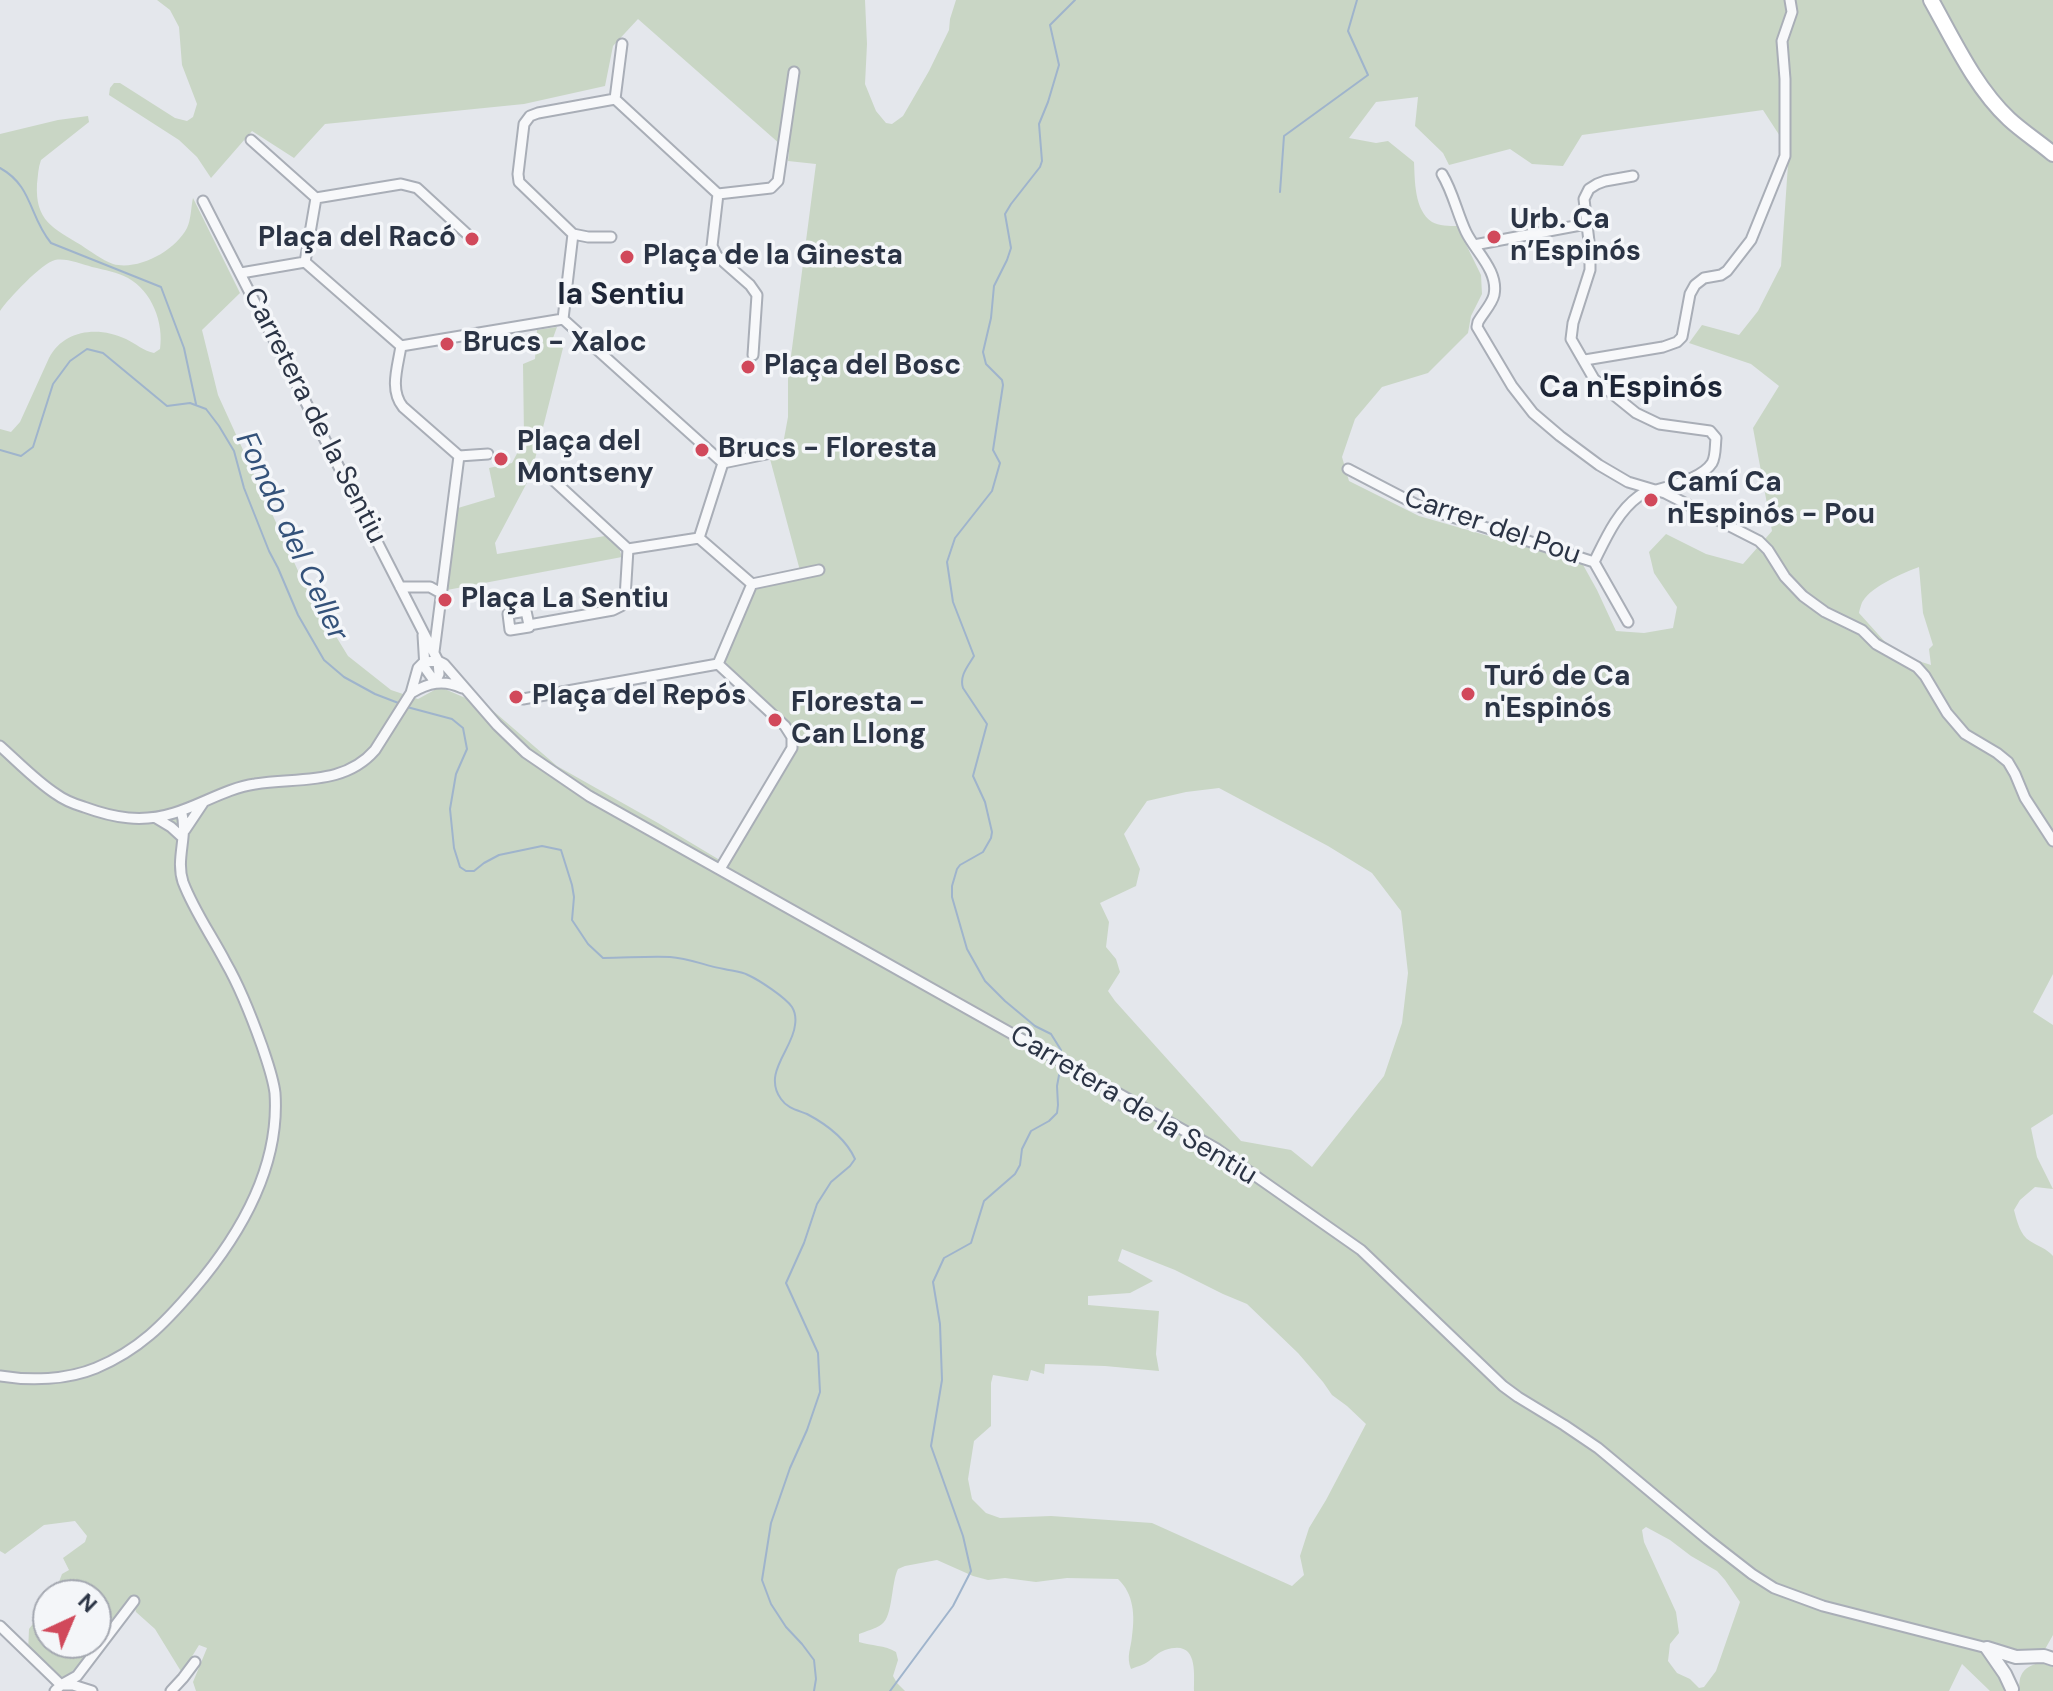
<!DOCTYPE html>
<meta charset="utf-8">
<style>
body{margin:0}
#map{position:relative;width:2053px;height:1691px;overflow:hidden;background:#e4e7ec;font-family:"DM Sans",sans-serif}
canvas{display:block}
.north{position:absolute;left:32px;top:1579px;width:80px;height:80px;box-sizing:border-box;background:#f4f6f9;border:2px solid #a4a8b1;border-radius:50%;rotate:44deg;font-size:22px;font-weight:700;line-height:32px;text-align:center;color:#2b3445}
.north::after{content:'';display:block;margin:auto;width:28px;height:36px;background:#d1495b;clip-path:polygon(50% 0,100% 100%,50% 72%,0 100%)}
</style>
<div id="map">
<canvas width="2053" height="1691"></canvas>
<div class="north">N</div>
</div>
<script>
const ctx = document.querySelector('canvas').getContext('2d');
ctx.lineJoin = 'round';
function fill(path, color) {
  ctx.fillStyle = color;
  ctx.fill(path, 'evenodd');
}
function trace(path, color, width, dash) {
  ctx.strokeStyle = color;
  ctx.lineWidth = width;
  ctx.lineCap = dash ? 'butt' : 'round';
  ctx.setLineDash(dash || []);
  ctx.stroke(path);
}
function drawText(font, color, halo, rows, align = 'center') {
  ctx.font = font + ' "DM Sans",sans-serif';
  ctx.lineWidth = 7;
  ctx.setLineDash([]);
  ctx.textBaseline = 'middle';
  ctx.strokeStyle = halo;
  ctx.fillStyle = color;
  for (const [text, x, y, turn = 0] of rows) {
    ctx.save();
    ctx.translate(x, y);
    ctx.rotate((+turn || 0) * Math.PI / 180);
    ctx.textAlign = isNaN(turn) ? turn : align;
    if (halo) ctx.strokeText(text, 0, 0);
    ctx.fillText(text, 0, 0);
    ctx.restore();
  }
}
const green = new Path2D(`
 M157 0H865L867 44 865 84 876 111 886 123 892 124 903 116 929 71 949 30 950 19 956 0H2053V974L2033 1012 2053 1025V1114L2031 1128 2037 1157 2053 1189 2035 1187 2020 1200 2014 1210C2017 1221 2020 1235 2030 1241 2039 1247 2046 1248 2053 1256V1635L2044 1651 2010 1649 1984 1645 2012 1691H1990L1962 1664 1949 1691H1194C1194 1671 1198 1639 1165 1650 1159 1652 1154 1657 1149 1661 1144 1665 1138 1666 1131 1669 1126 1656 1131 1649 1132 1636 1135 1616 1134 1594 1118 1579L1067 1578 1036 1582 1005 1578 988 1580 973 1576 937 1560 905 1566 898 1569C891 1583 893 1616 882 1624 876 1629 866 1631 859 1634V1642C871 1646 885 1645 896 1652L898 1660 893 1676 897 1683 905 1691H196L193 1682 207 1648 199 1645 182 1673 155 1629 136 1612 132 1597 83 1662 62 1680 28 1653 29 1629 48 1604V1643H96V1595H54L62 1574 69 1570 63 1558 85 1542 87 1536 75 1521 44 1525 5 1554 0 1551V429L11 432 20 422 49 358C64 329 99 326 126 339 136 344 144 351 154 353L160 349C164 323 152 291 128 278 117 272 105 270 92 267 81 264 67 258 55 260 42 263 8 299 0 311V134L58 120 88 116 89 122 41 160C38 168 38 176 37 184 35 221 53 228 81 245 90 251 102 260 113 264 138 271 175 251 187 228 191 220 191 207 193 198L240 293 202 330 218 395 304 584 348 656 391 690 418 699 440 687 491 709 557 766 658 823 728 865 800 742 724 661 752 589 802 578 770 459 781 455 788 417V379L816 164 788 161 789 152 638 19 613 46 605 86 524 104 325 124 294 158 252 131 211 178 197 157 179 140 109 95 110 88 114 83H120L175 118 187 121 193 117 197 104 182 65 179 27 170 10ZM1418 97 1415 126 1443 153 1449 165 1510 149 1532 164 1563 166 1582 135 1763 110 1789 150 1781 266 1758 311 1739 335 1702 325 1689 343 1751 364 1779 386 1753 428 1772 531 1743 564 1706 554 1666 534 1649 552 1654 573 1677 607 1673 628 1644 633 1616 631 1597 590 1582 563 1419 516 1349 481 1342 457 1355 419 1382 387 1428 373 1468 333 1471 316 1482 294 1481 275 1457 226C1449 226 1439 226 1432 222 1414 210 1415 180 1414 162L1388 141 1376 143 1349 138 1376 102ZM1919 567 1923 613 1933 645 1929 649 1931 665 1906 657 1886 643 1859 613C1859 612 1862 601 1863 601 1872 586 1903 573 1919 567ZM1219 788 1328 846 1372 873 1401 911 1408 973 1402 1023 1384 1076 1312 1167 1291 1150 1241 1141 1115 1001 1108 991 1120 972 1116 959 1106 947 1109 922 1100 903 1136 886 1140 869 1124 834 1147 801 1186 792ZM1122 1249 1175 1270 1223 1294 1247 1304 1298 1353 1323 1382 1332 1395 1347 1406 1366 1424 1326 1500 1309 1528 1300 1556 1304 1575 1292 1586 1152 1523 1051 1516 1000 1518 986 1513 972 1499 968 1479 974 1441 991 1426V1383L993 1375 1028 1381 1031 1370 1044 1374 1045 1364 1105 1366 1159 1371 1156 1354 1159 1311 1088 1305V1296L1130 1293 1153 1281 1118 1261ZM1646 1527 1670 1540 1691 1556 1717 1571 1725 1580 1740 1602 1716 1671 1704 1687 1699 1688 1690 1679 1677 1673 1668 1661 1670 1644 1679 1633 1676 1612 1644 1542 1642 1530Z
 M557 327 553 338 563 348 531 475 495 543 497 554 605 536 619 548 622 557 447 590 458 508 495 497 489 468 512 463 522 444 524 436 523 364 535 359 537 330Z
 M2041 1663 2053 1667V1691H2020C2017 1675 2025 1665 2041 1663Z`);
const stream = new Path2D(`
 M0 168C33 186 29 217 51 243L161 287 184 348 196 404
 M1280 192 1284 136 1368 75 1348 31 1357 0
 M0 450 21 456 33 447 53 384 70 361 87 349 103 353 167 406 190 403 206 409 219 426 234 451 244 488 269 551 278 568 298 615 324 660 344 677 375 694 401 704
 M407 707 452 719 463 728 467 749 456 774 450 809 454 848 460 867 466 871H474L484 863 499 855 542 846 561 850 572 885 574 897 572 920 588 944 603 958C625 958 648 956 670 957 689 958 706 966 724 969 732 971 740 971 748 975 759 980 785 997 792 1007 795 1012 796 1019 795 1025 793 1049 762 1073 781 1099 787 1108 797 1110 807 1114 826 1124 846 1139 855 1159L850 1166 831 1182 817 1204 804 1243 786 1283 818 1353 820 1392 807 1430 790 1468 771 1523 762 1580 771 1604 786 1627 802 1644 814 1660 816 1679 814 1691
 M1061 1050 1051 1034 1035 1026 1005 1001 985 981 967 949 952 897V886L957 869 960 865 983 852 991 838 992 832 985 802 973 776 987 724 963 688C959 676 968 666 974 656L953 602 947 562 955 538 992 491 1000 463 993 450 1003 385 1002 380 986 364 983 352 991 318 994 286 1007 260 1011 248 1005 214 1011 204 1040 167 1042 161 1039 124 1048 102 1059 65 1050 25 1075 0
 M890 1691 953 1606 971 1571 963 1536 931 1446 942 1380 940 1324 933 1282 944 1258 971 1243 984 1201 1015 1174 1020 1165 1022 1149 1031 1131 1049 1121 1057 1113 1058 1105 1057 1086 1060 1070`);
const minor = new Path2D(`
 M615 99 718 194
 M615 99 622 44
 M251 140 316 198 401 184 417 188 467 234
 M1442 174C1453 192 1457 213 1466 232 1475 251 1499 271 1494 295 1492 304 1483 313 1478 322L1477 327 1512 386 1533 413 1560 436 1599 465 1628 482 1665 493 1759 541 1768 550 1785 577 1803 596 1825 612 1862 630 1876 644 1917 667 1925 676 1947 713 1965 734 1997 753 2008 762 2015 774 2025 798 2053 841
 M718 194 712 246 717 256 750 285 757 295 753 355
 M718 194 771 188 778 181 794 72
 M203 201 438 661 439 674 435 682
 M573 234 588 237H611
 M1474 245 1586 224
 M305 262 316 198
 M241 273 305 262 401 346
 M563 319 573 234 519 182 518 174 524 124 530 116 538 113 615 99
 M401 346 563 319 723 463
 M401 346C398 366 389 390 403 407L459 456 434 652
 M1585 360 1663 347 1677 342 1682 337 1690 294 1695 285 1704 278 1721 275 1727 271 1751 240 1785 156V79L1782 41 1792 12 1790 0
 M459 456 488 454
 M723 463 776 452
 M1348 469 1421 507 1594 562 1628 622
 M551 478 628 549
 M628 549 699 538
 M1594 562C1606 538 1617 512 1639 496 1644 492 1650 492 1656 490 1672 486 1703 477 1712 463 1716 456 1715 446 1716 438L1710 431 1659 424 1636 413 1594 379 1571 339 1573 323 1590 270V250L1584 199 1589 189 1597 184 1605 181 1633 176
 M752 584 819 570
 M400 587H430L441 593
 M529 625 526 611 508 614 510 630 529 627V625L613 610 621 606 625 598 628 549
 M423 635 425 668 435 682
 M424 662 438 661 444 664 497 725 526 753 589 796 1217 1149 1361 1250 1503 1386 1518 1397 1564 1425 1598 1448 1707 1539 1752 1574 1774 1588 1823 1606 1987 1648
 M411 693C428 683 443 679 462 688
 M523 699 718 664
 M0 746C18 762 36 781 56 794 64 800 74 804 84 807 114 818 142 823 174 813 201 805 227 788 255 784 297 777 344 786 375 750L411 693 418 668 424 662
 M156 818 171 827 182 837
 M185 830 203 803
 M720 869 792 748V737L785 726 718 664 752 584 699 538 723 463
 M0 1376C30 1381 67 1380 96 1368 139 1350 164 1324 194 1289 240 1235 280 1167 275 1093 273 1077 267 1061 262 1046 252 1018 241 989 226 963 212 936 194 911 183 882 175 858 189 834 181 811
 M0 1626 61 1685
 M61 1685H73L92 1691
 M55 1691 61 1685 77 1676 134 1601
 M171 1691 183 1678 195 1662`);
const tertiary = new Path2D(`
 M1987 1648 2016 1657 2044 1656 2053 1659
 M1987 1648 2005 1674 2012 1689`);
const secondary = new Path2D(`
 M1931 0C1954 41 1975 87 2009 119 2023 132 2039 142 2053 154`);
const markers = [
 [1494,237,8,"#d1495b"],
 [472,239,8,"#d1495b"],
 [627,257,8,"#d1495b"],
 [447,344,8,"#d1495b"],
 [748,367,8,"#d1495b"],
 [702,450,8,"#d1495b"],
 [501,459,8,"#d1495b"],
 [1651,500,8,"#d1495b"],
 [445,600,8,"#d1495b"],
 [1468,694,8,"#d1495b"],
 [516,697,8,"#d1495b"],
 [775,720,8,"#d1495b"]
];
const poiNames = [
 ["Urb. Ca",1510,221],
 ["n’Espinós",1510,253],
 ["Plaça del Racó",456,239,"right"],
 ["Plaça de la Ginesta",643,257],
 ["Brucs - Xaloc",463,344],
 ["Plaça del Bosc",764,367],
 ["Plaça del",517,443],
 ["Montseny",517,475],
 ["Brucs - Floresta",718,450],
 ["Camí Ca",1667,484],
 ["n'Espinós - Pou",1667,516],
 ["Plaça La Sentiu",461,600],
 ["Turó de Ca",1484,678],
 ["n'Espinós",1484,710],
 ["Plaça del Repós",532,697],
 ["Floresta -",791,704],
 ["Can Llong",791,736]
];
const streetNames = [
 ["Carretera de la Sentiu",314,416,63],
 ["Carrer del Pou",1492,527,19],
 ["Carretera de la Sentiu",1133,1106,31]
];
const neighbourhoodNames = [
 ["la Sentiu",621,296],
 ["Ca n'Espinós",1631,389]
];
const waterNames = [
 ["Fondo del Celler",291,537,65]
];
fill(green, '#c9d6c5');
trace(stream, '#9fb4cc', 2);
trace(minor, '#a9aeb7', 13);
trace(tertiary, '#a9aeb7', 16);
trace(secondary, '#a9aeb7', 18);
trace(minor, '#f7f8fa', 9);
trace(tertiary, '#f7f8fa', 12);
trace(secondary, '#fff', 14);
for (const [x, y, r, color] of markers) {
  const dot = new Path2D();
  dot.arc(x, y, r, 0, 2 * Math.PI);
  ctx.fillStyle = color;
  ctx.fill(dot);
  trace(dot, '#f4f6f9', 3);
}
drawText('bold 28px', '#2b3445', '#f4f6f9', poiNames, 'left');
drawText('28px', '#2b3445', '#f4f6f9', streetNames);
drawText('bold 30px', '#1d2536', '#f4f6f9', neighbourhoodNames);
drawText('italic 30px', '#34527a', '#f4f6f9', waterNames);
</script>
